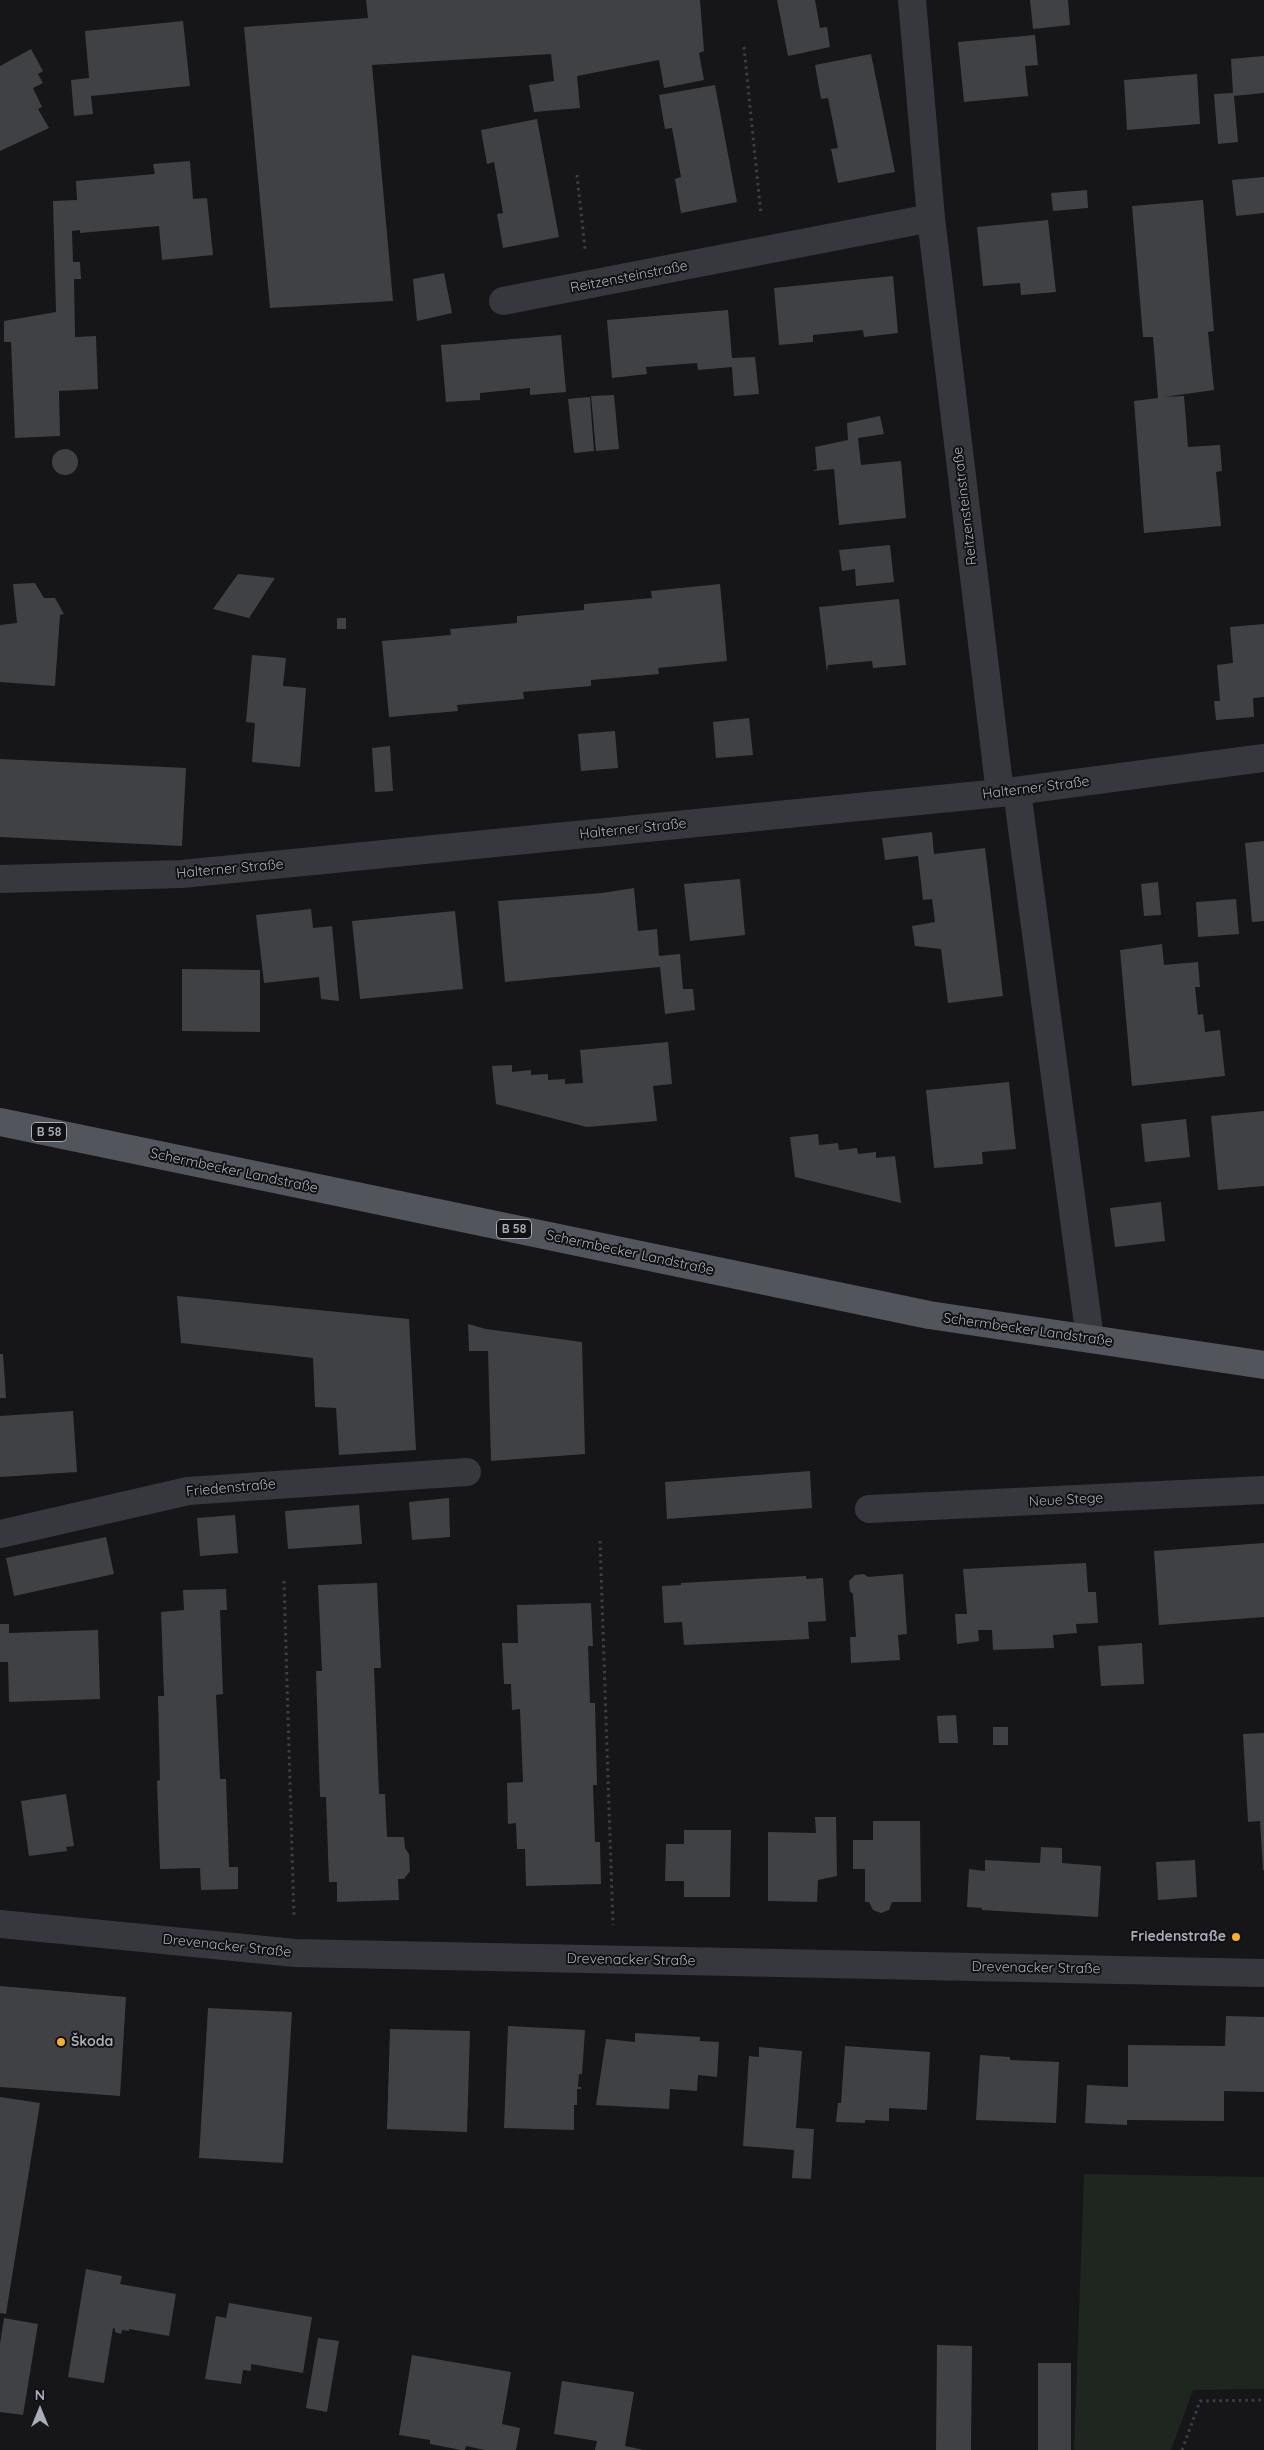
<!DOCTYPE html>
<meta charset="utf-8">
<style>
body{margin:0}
#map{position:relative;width:1264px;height:2450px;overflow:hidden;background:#161618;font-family:Quicksand,sans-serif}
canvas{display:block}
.north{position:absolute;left:15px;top:2385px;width:50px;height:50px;-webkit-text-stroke:4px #111113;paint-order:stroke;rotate:0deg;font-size:14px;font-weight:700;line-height:20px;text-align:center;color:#a8adb8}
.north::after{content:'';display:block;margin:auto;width:18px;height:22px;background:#a8adb8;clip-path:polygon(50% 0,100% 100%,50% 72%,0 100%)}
</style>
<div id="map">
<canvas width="1264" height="2450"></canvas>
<div class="north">N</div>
</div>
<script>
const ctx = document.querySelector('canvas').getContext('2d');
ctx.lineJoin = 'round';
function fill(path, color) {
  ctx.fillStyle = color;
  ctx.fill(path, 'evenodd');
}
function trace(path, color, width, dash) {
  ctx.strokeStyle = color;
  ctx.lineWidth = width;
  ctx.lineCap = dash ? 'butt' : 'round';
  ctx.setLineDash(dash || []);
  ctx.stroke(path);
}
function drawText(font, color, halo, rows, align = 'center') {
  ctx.font = font + ' Quicksand,sans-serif';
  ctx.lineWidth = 4;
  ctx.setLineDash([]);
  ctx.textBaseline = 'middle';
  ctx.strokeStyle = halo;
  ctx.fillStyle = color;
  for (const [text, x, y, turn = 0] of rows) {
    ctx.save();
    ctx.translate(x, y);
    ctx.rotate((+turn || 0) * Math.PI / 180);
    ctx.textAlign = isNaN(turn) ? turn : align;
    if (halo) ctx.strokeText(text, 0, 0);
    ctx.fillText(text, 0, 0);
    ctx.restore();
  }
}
const green = new Path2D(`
 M1084 2174 1264 2177V2389L1193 2390 1171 2450H1074Z`);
const building = new Path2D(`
 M366 0H700L704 51 699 53 704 80 664 88 659 60 577 76 580 108 534 112 529 85 554 81 551 54 372 65 393 301 270 308 244 27 368 18Z
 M777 0H815L820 28 827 27 830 47 788 56Z
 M1030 0H1068L1070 25 1033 29Z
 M183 21 190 86 91 96 93 114 74 116 71 80 89 78 85 31Z
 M1035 35 1038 65 1025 66 1028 96 964 102 958 42Z
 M31 49 43 71 38 74 43 83 33 88 42 107 38 109 49 128 0 151V66Z
 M871 54 895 172 838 183 831 149 838 148 828 98 821 99 815 65Z
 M1264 56V93L1234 96 1238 142 1218 144 1214 94 1233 93 1231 59Z
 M1197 74 1200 124 1127 130 1124 80Z
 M715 85 737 202 681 213 675 179 681 177 672 128 665 129 659 95Z
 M537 119 559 237 503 248 497 214 503 213 494 162 487 164 481 130Z
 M190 161 193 199 207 198 213 255 162 260 159 226 80 233V230L72 231 73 262H80L81 279H74L75 337 96 336 98 389 59 391 60 436 15 438 11 342H4V321L56 312 53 201 77 200 76 181 155 174 153 164Z
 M1264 177V213L1236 216 1232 180Z
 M1087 190 1088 208 1053 211 1051 193Z
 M1203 200 1214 331 1208 332 1214 390 1164 397 1184 396 1188 447 1220 445 1222 471 1216 472 1221 526 1144 533 1134 401 1158 398 1153 337H1143L1132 206Z
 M1048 220 1056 292 1021 295 1020 283 983 286 977 227Z
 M444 273 452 313 417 321 413 279Z
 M893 276 898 333 864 337 863 330 813 335V342L779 345 774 288Z
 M728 310 732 358 755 357 759 394 734 396 732 367 698 370 697 363 646 367 647 374 612 378 607 320Z
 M561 335 566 392 530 395V388L480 393V400L446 402 441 345Z
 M614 395 619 449 596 451 591 396Z
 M590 397 594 451 574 453 568 399Z
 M880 416 884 434 858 438 861 465 901 461 906 518 839 525 834 469 812 471 817 469 815 447 848 440 847 423Z
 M52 462a13 13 0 1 1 26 0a13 13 0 1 1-26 0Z
 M890 545 894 582 856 586 855 569 842 571 839 550Z
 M238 574 275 578 249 618 213 609Z
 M35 583 44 598H55L64 614 60 615 55 686 0 682V625L17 623 13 584Z
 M720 584 727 661 658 668 659 674 591 680V686L523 692 524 699 457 705 458 711 389 717 382 641 451 635 450 629 517 623V616L584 610V604L652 598 651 591Z
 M899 599 906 665 873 668 872 661 828 665 827 672 819 607Z
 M337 618H346V629H337Z
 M1264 624V697L1253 698 1254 717 1216 720 1214 701H1220L1217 665 1233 663 1230 627Z
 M252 655 286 658 283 686 306 688 300 767 252 762 255 723 246 722Z
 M749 718 753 755 716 758 713 722Z
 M615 731 618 768 581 771 578 734Z
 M390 746 393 791 375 792 372 748Z
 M0 759 186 768 182 846 0 837Z
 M932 832 934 854 985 848 1003 996 948 1003 941 949 915 946 912 926 935 922 932 899 923 900 918 856 885 860 882 838Z
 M1264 841V921L1252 922 1245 843Z
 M740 879 745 935 690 941 684 884Z
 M1158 882 1161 915 1144 916 1141 884Z
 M634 888 638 931 657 929 659 956 680 954 683 989H693L695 1010 665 1014 660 967 505 982 498 901 602 893Z
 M1236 899 1239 934 1198 937 1196 902Z
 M311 909 313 928 332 926 339 1001 321 999 319 977 264 983 256 915Z
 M455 911 463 989 360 999 352 921Z
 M1162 944 1164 965 1198 962 1200 987H1195L1198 1015 1203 1014 1205 1032 1220 1030 1225 1076 1132 1086 1120 950Z
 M182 969 260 970V1032L182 1031Z
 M668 1042 672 1084 653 1086 657 1121 587 1127 496 1104 492 1066 512 1065V1072L531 1070V1075L548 1074V1080L565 1079V1084L583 1083 580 1050Z
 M1009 1082 1016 1149 982 1152 983 1164 934 1168 926 1090Z
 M1264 1111V1186L1218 1190 1211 1116Z
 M1186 1119 1190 1157 1145 1162 1141 1124Z
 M818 1134 819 1145 838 1143 839 1150 857 1148 858 1154 876 1152V1158L895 1156 901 1203 795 1177 790 1137Z
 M1161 1202 1165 1241 1115 1247 1110 1208Z
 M177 1296 409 1319 416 1450 339 1455 336 1408 315 1407 313 1358 181 1343Z
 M468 1324 486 1329 582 1342 585 1454 491 1461 488 1351H469Z
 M0 1354H3L6 1398H0Z
 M73 1411 77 1472 0 1477V1416Z
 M810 1471 812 1508 667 1519 665 1482Z
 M449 1498 450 1537 412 1540 409 1502Z
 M359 1505 362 1544 288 1549 285 1511Z
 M235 1515 238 1553 200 1556 197 1518Z
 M106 1537 114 1574 14 1596 6 1558Z
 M1264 1543V1617L1159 1625 1154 1551Z
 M1086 1563 1088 1592H1096L1098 1623 1076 1624 1077 1633 1053 1635 1054 1648 993 1650 992 1630H978L979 1641 957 1644 955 1614H967L963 1569Z
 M864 1574 868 1577 903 1574 907 1634 898 1635 900 1660 851 1663 850 1637H856L853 1594 850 1591 849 1581 855 1575Z
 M806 1576V1579L823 1578 826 1621 808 1622 809 1639 684 1645 682 1622 664 1623 662 1586 681 1585V1583Z
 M377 1583 381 1668H374L379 1794H385L387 1837H404L405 1848 409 1854 410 1871 404 1879H398L399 1900 337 1902V1882H329L326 1797H320L316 1671H322L318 1585Z
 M226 1589 227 1610H220L223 1694 216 1695 218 1736 220 1779H226L229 1867H238V1889L201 1890 200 1868 160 1869 157 1781 160 1780 158 1696H164L161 1612 184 1610 183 1590Z
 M591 1603 593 1646H588L590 1703H595L597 1785H593L595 1842H600L601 1884 526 1886 525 1849H517L516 1823 508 1824 507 1783 523 1782 520 1709 512 1710 511 1684H504L502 1643H518L517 1605Z
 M0 1624H9V1633L98 1630 100 1699 9 1702 8 1662H0Z
 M1142 1643 1144 1684 1101 1686 1098 1646Z
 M956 1715 958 1743H939L937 1716Z
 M993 1727H1008V1745H993Z
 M1264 1733V1870H1263L1260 1821 1248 1822 1243 1734Z
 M66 1794 74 1846 66 1847 67 1851 29 1856 21 1801Z
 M815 1817H836L837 1876 818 1880 817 1902 768 1901V1832L816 1833Z
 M873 1821H920L921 1902H892L889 1910 881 1913 873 1910 869 1902H865V1869H853V1840H873Z
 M684 1830H731L730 1897H684V1881H665L666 1844H684Z
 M1041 1847 1062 1848V1863L1101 1866 1098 1917 982 1910V1908L967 1907 969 1869 985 1871V1860L1040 1863Z
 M1195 1860 1197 1897 1158 1900 1156 1862Z
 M0 1986 126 1997 120 2096 0 2087Z
 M208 2008 292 2012 283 2163 199 2158Z
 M1226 2016 1264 2017V2092L1224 2091V2121L1127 2120V2125L1085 2123 1087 2085 1128 2087V2045L1225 2046Z
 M508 2026 585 2030 582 2074H579L578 2087H581V2089H577V2105H574V2130L504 2128Z
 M390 2029 470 2031 467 2132 387 2129Z
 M635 2033 700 2037V2041L719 2042 717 2077 698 2075 697 2091 670 2089 669 2109 596 2105 606 2039 635 2042Z
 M845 2046 930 2052 927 2110 889 2108V2121L865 2120V2123L836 2122 838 2103H841Z
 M759 2047 802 2051 796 2128 814 2129 811 2179 792 2178 794 2150 743 2146 749 2056 759 2057Z
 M980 2055 1010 2057V2060L1059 2062 1056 2123 976 2120Z
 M0 2097 40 2103 6 2314 0 2313Z
 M86 2269 122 2276 120 2284 176 2294 169 2336 129 2329V2331L122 2330 121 2334 115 2332V2329L113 2328 104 2383 68 2377Z
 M229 2303 312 2317 303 2373 251 2364V2371L243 2370 241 2384 205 2379 216 2316 226 2318Z
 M4 2318 38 2324 23 2415 0 2412V2344Z
 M318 2338 339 2341 327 2412 306 2408Z
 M937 2345 972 2346 971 2450H936Z
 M412 2355 511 2372 502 2424 520 2428 516 2450H485L466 2446 465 2450H461L430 2444V2440L399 2435Z
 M1038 2363H1071V2450H1038Z
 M562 2381 634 2392 625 2446 644 2450H595L597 2441 554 2434Z`);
const path = new Path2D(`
 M744 47 761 215
 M577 175 585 249
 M600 1541 613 1925
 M284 1581 294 1917
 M1182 2450 1200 2401 1264 2400`);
const minor = new Path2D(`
 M912 0 931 218 1000 793
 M503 301 931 218
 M1017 791 1090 1339
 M0 879 182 874 1000 793 1264 758
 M869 1509 1264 1490
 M0 1534 188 1491 467 1472
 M0 1924 295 1953 1264 1973`);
const major = new Path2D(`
 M0 1122 929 1315 1264 1365`);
const markers = [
 [1236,1937,5,"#f2b134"],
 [61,2042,5,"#f2b134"]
];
const shields = [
 [49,1132,35],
 [514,1229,35]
];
const shieldNames = [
 ["B 58",49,1132],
 ["B 58",514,1229]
];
const streetNames = [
 ["Reitzensteinstraße",629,277,-11],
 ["Reitzensteinstraße",965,506,-97],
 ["Halterner Straße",1036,788,-7],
 ["Halterner Straße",633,829,-6],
 ["Halterner Straße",230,869,-5],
 ["Schermbecker Landstraße",234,1171,12],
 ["Schermbecker Landstraße",630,1253,12],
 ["Schermbecker Landstraße",1028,1330,8],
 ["Friedenstraße",231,1488,-5],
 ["Neue Stege",1066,1500,-3],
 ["Drevenacker Straße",227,1946,6],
 ["Drevenacker Straße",631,1960,1],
 ["Drevenacker Straße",1036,1968,1]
];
const poiNames = [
 ["Friedenstraße",1226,1937],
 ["Škoda",71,2042,"left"]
];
fill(green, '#1e261f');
fill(building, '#404145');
trace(path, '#3d3f44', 3, [2.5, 4]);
trace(minor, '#37383d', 28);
trace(major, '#53555c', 28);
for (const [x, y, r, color] of markers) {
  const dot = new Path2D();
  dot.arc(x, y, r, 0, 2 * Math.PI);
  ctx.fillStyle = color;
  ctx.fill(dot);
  trace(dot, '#111113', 2);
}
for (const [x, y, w] of shields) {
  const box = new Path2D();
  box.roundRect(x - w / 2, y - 9.5, w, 19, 4);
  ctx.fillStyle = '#111113';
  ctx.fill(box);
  trace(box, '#a8adb8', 1);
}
drawText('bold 12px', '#a8adb8', null, shieldNames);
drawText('14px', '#a8adb8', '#111113', streetNames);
drawText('bold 14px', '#a8adb8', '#111113', poiNames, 'right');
</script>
